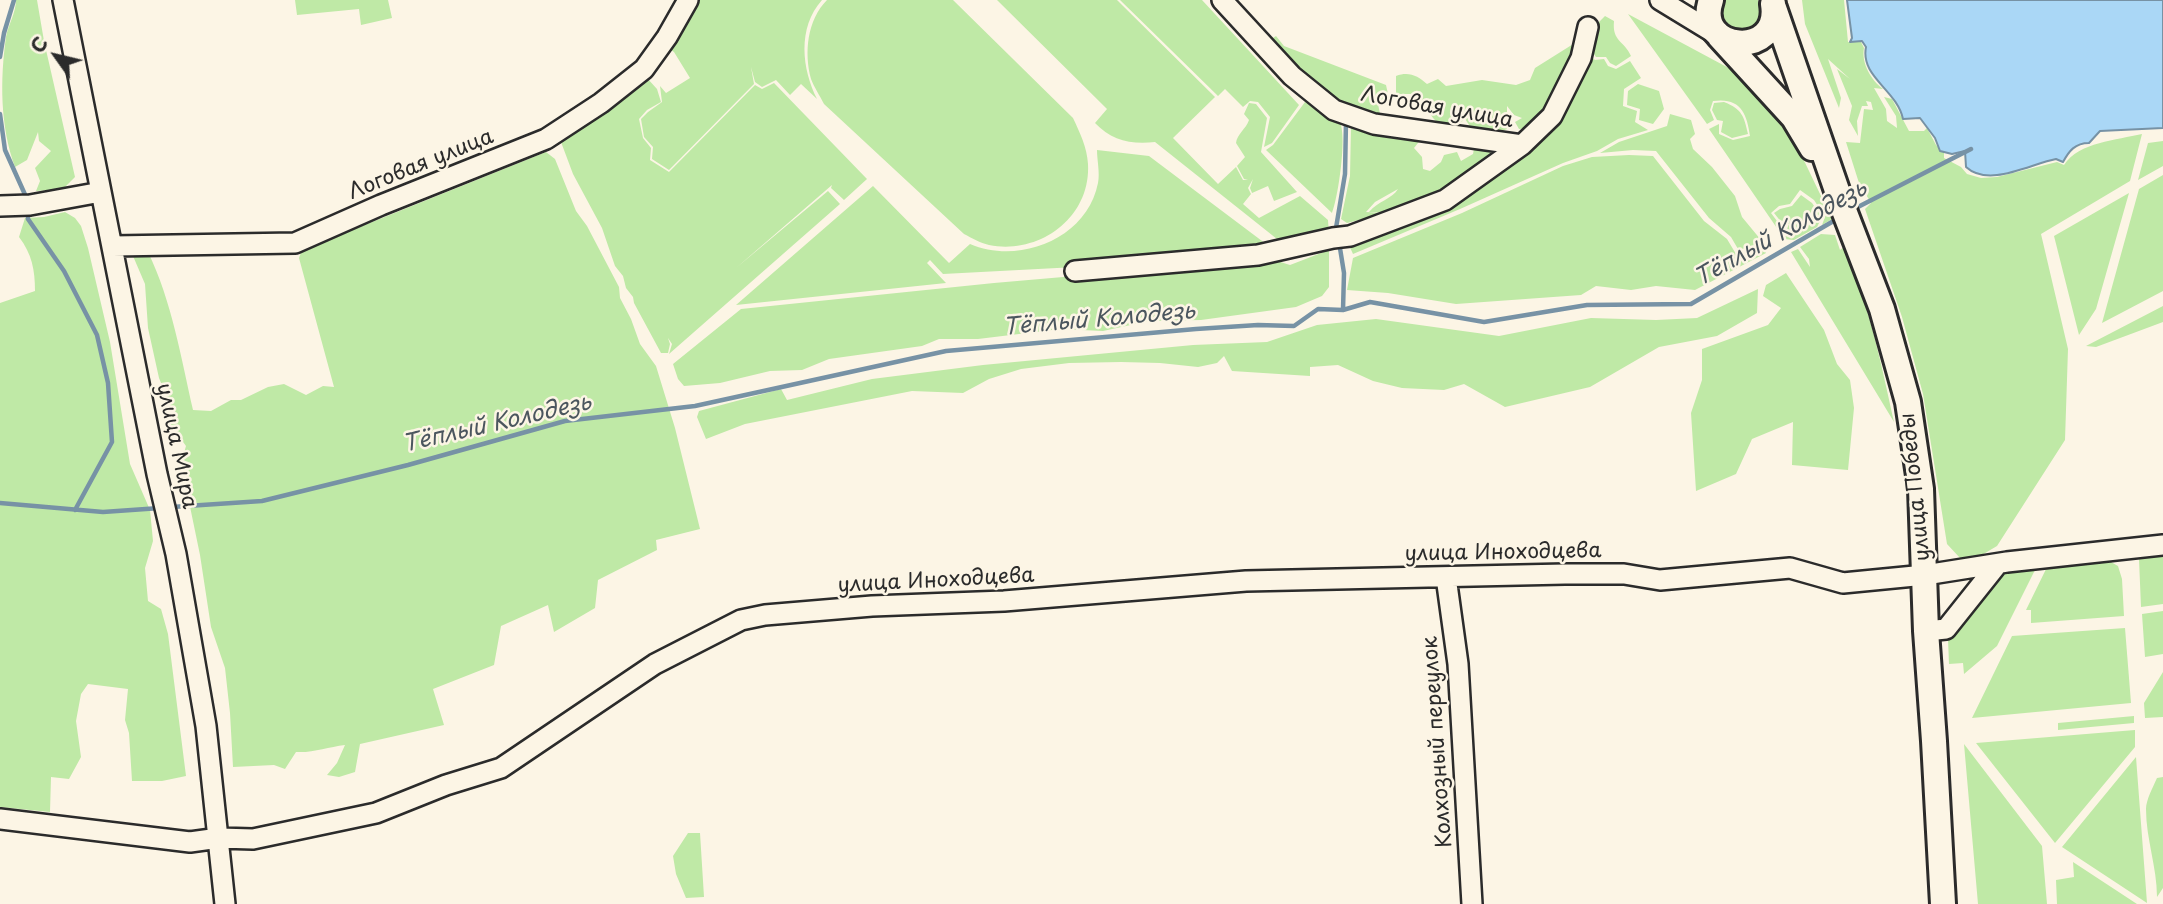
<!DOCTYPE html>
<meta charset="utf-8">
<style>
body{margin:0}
#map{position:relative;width:2163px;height:904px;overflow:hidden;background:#fcf5e5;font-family:"Playpen Sans",sans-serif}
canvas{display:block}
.north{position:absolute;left:21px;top:21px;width:70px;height:70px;-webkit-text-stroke:5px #fcf5e5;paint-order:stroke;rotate:304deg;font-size:19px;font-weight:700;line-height:28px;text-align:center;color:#2b2b2b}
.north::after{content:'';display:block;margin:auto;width:24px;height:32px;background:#2b2b2b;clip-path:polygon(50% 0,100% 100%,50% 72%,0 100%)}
</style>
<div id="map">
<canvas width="2163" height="904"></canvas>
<div class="north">С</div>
</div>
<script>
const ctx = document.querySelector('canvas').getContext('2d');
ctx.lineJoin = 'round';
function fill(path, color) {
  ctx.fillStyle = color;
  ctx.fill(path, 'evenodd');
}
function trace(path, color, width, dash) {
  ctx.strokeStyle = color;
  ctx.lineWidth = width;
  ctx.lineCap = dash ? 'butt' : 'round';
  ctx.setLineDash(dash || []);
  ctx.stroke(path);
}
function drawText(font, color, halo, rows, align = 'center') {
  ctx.font = font + ' "Playpen Sans",sans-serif';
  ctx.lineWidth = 5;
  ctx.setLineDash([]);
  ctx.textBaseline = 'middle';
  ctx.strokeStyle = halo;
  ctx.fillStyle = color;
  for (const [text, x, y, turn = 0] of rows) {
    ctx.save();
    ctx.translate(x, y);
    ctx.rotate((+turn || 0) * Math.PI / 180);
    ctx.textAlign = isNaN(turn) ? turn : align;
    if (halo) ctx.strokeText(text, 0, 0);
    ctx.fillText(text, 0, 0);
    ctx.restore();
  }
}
const green = new Path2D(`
 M16 0H37L44 41 75 177 63 189 36 191 40 181 35 168 51 151 39 141 38 132 27 160 15 167C0 126 0 80 6 37 8 25 16 13 16 0Z
 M295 0H388L392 18 361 25 359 9 297 15Z
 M699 0H822C797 28 802 69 817 99L801 84 790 95 776 80 762 87 755 82 751 67 754 84 669 170 652 159 653 147 644 137 641 119 648 112 662 102 660 86 666 93 690 78 674 52 667 47Z
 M827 0H953L1073 118C1080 133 1087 147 1088 164 1091 218 1039 255 989 245 980 243 972 238 964 234L824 104C820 96 814 87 811 79 804 53 807 20 827 0Z
 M997 0H1117L1215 97 1173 138 1218 184 1236 167 1243 180H1248L1244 179 1237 166 1245 157 1236 143C1237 134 1246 129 1249 120L1244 114 1249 103 1256 104 1267 118 1261 152 1297 192 1274 201 1268 186 1252 193 1250 188 1253 179 1248 188 1251 194 1243 204 1259 218 1300 196 1328 220 1329 235 1282 243 1155 142C1131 145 1111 140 1095 123L1107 109Z
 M1120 0H1202L1299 105 1272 143 1264 147 1270 117 1258 102 1250 101 1243 107 1225 89 1218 96Z
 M1726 0H1758C1766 14 1759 28 1744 32L1728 26 1722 14Z
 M1802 0H1844L1848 42H1861L1864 48C1861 63 1871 80 1883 89L1874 88 1886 109 1887 121 1897 128 1896 116 1884 97 1892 99 1909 131H1924L1927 128 1936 145 1944 152V158L1961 167 1967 174 1981 178 1997 177 2057 162 2064 165C2079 142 2117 140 2142 134L2130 181 2041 234 2068 349 2065 440 1997 546 1975 559 1960 558 1947 544 1923 394 1902 317 1865 209 1871 203 1859 183 1846 142 1860 143 1864 109 1873 110 1871 102 1866 101 1868 106H1862L1857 121 1858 136 1849 120 1852 106 1837 69 1850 79 1828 59 1841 98 1839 108 1805 24Z
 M1628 14 1738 73 1787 125 1832 219 1822 225 1825 217 1814 200 1800 190 1790 204 1779 206 1771 213 1780 225 1785 227 1781 234 1709 129 1719 124V134L1733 140 1750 136C1747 113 1740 97 1713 101L1710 110 1714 120 1707 124Z
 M1605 16 1614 21C1612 42 1624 40 1631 56L1616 66 1610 63 1606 57H1596L1592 51 1597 38 1593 28Z
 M1276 36 1284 46 1386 85 1388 94 1378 104 1381 119 1347 107 1303 74 1280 54 1273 38Z
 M1578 41 1549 110 1530 128 1519 129 1515 122 1522 118 1514 115 1507 106V129L1494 134 1474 132 1465 119C1439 140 1431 113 1417 94H1396V76C1409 71 1418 76 1427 84L1438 79 1446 86 1482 80 1516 85 1530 80 1535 68Z
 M1589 55 1595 60 1604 59 1608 66 1616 69 1630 61 1641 78 1624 89 1623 106 1637 111 1635 122 1648 130 1618 139 1597 151 1563 163 1460 209 1353 254 1348 243 1448 203 1534 150 1556 120Z
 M647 78 657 89 661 102 647 110 639 119 643 138 651 148 650 160 669 172 755 85 762 89 774 83 867 179 844 200 831 188 832 185 736 268 828 191 840 204 669 354 672 344 668 338 670 344 668 353H661L634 303 633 297 626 288 623 276 615 266 602 228 573 174 561 142 564 133Z
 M1638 84 1659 91 1664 109 1653 124 1639 120 1640 109 1627 105 1628 91Z
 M1305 102C1317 107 1330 112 1339 121 1348 132 1338 199 1332 213L1266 150 1273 145Z
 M1724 102C1742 109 1744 116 1748 134L1732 138 1721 132 1723 121 1717 120 1712 110 1714 103Z
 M1670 114 1691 120 1695 134 1690 139 1693 149 1712 167 1735 196 1742 217 1761 240 1756 248 1738 249 1731 237 1709 218 1656 151 1633 150 1600 153 1619 142 1667 126Z
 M1351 126 1396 139 1410 132 1422 138 1414 148 1422 157 1423 169 1430 171 1441 162 1444 155 1457 152 1461 161 1473 154 1475 143H1486L1491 152 1486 164 1438 195 1389 212H1369C1378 201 1392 199 1398 189L1375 202 1366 212 1387 213 1347 223 1341 219 1350 176Z
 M2163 141V166L2138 180 2148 143Z
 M1097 150 1149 156 1266 244 1076 267 943 274 930 260 927 263 946 283 736 305 873 186 949 263 970 244C1019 265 1087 239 1098 183 1100 173 1097 160 1097 150Z
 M546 152 555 159 576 211 587 226 619 287 620 298 631 319 640 344 656 366 675 428 700 529 656 540 657 550 598 580 595 608 554 632 548 605 501 626 494 665 433 689 444 725 360 744 355 772 339 777 327 775 337 763 345 745C328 747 313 753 296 752L285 769 274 765 233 767 230 713 225 668 211 627 200 555 181 463 186 446 171 425 172 410 159 378 148 328 145 284 133 256 148 252C172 302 181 357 193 410L211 411 231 400H241L268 387 284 384 306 395 323 386 334 387 299 258 303 247 325 241Z
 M1629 155 1653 156 1704 221 1727 239 1736 254 1757 252 1763 248 1766 253 1695 290 1656 286 1631 290 1596 286 1581 295 1456 304 1388 293 1347 290 1353 258 1462 213 1563 166 1592 157Z
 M2163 175V291L2102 323 2139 189Z
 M2129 193 2096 309 2079 335 2054 236Z
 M1801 195 1812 203 1822 217 1817 227 1794 240 1783 239 1789 224 1782 223 1774 213 1780 209 1792 206Z
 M65 212 75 218 81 226 88 248 110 342 130 464 150 510 153 541 145 568 148 601 161 609 168 634 186 776 162 781H132L129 733 125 720 128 689 88 684 81 694 76 721 81 757 69 779 51 777 50 812 0 807V303L35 291C35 270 32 254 19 237L25 218 44 217Z
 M1821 234 1835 235 1840 250 1844 247C1869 303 1881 363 1894 422L1791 252 1798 249 1810 267 1809 259 1800 247Z
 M1329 250V287L1322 296 1296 307 1201 320 1149 321 1103 331 1060 329 978 339H939L922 346 829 359 802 370 770 371 720 383 684 386 678 379 673 364 741 309 994 283 1271 259 1290 265Z
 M1786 273 1824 330 1837 364 1850 380 1854 408 1848 470 1792 465 1793 422 1752 439 1736 474 1696 491 1691 413 1702 380V349L1768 325 1781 308 1763 296 1766 285Z
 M1758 289 1757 313 1717 336 1659 347 1590 387 1505 407 1464 384 1444 390 1402 388 1373 381 1338 365 1310 367V376L1232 371 1224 356 1217 363 1198 367 1160 363 1121 362 1069 363 1021 369 989 379 963 393 912 391 745 424 706 439 697 417 699 411 781 389 787 400 872 379 983 365 1193 345 1267 342 1317 325 1376 319 1499 336 1591 318 1656 320 1697 318Z
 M2163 306V322L2096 347 2086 346Z
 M2163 556V604L2141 607 2139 559Z
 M2078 561 2079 565 2111 562 2118 566 2122 579 2124 616 2031 623V610H2026L2049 563Z
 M2036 568 1997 646 1964 674 1963 663 1949 664 1948 639 2000 573Z
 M2163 611V654L2145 657 2142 614Z
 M2125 628 2131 703 1972 718 2012 636Z
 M2163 672V717L2145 718 2144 703Z
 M2134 716V723L2058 730V723Z
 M2135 730V747L2055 843 1976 743Z
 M1964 744 2042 846 2047 904H1978Z
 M2136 757 2147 903 2062 847Z
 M2163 777V888L2157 897C2157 867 2146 839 2146 809 2146 800 2153 787 2157 778Z
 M688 833H700L704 897 686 898 676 874 673 856Z
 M2073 862 2137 904H2057L2056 880 2074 877Z`);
const water = new Path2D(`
 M1847 0H2163V128L2100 131 2089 143C2075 143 2069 151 2063 162L2056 159C2030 164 1989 188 1966 167L1965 151 1952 154 1940 151 1935 138 1920 118 1903 119C1897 90 1860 77 1866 47L1862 41 1850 42 1852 38Z`);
const stream = new Path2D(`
 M0 57 4 33 14 0
 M0 114 5 150 27 199
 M1854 209 1971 149
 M28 211V219L64 271 97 335 108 383 112 442 75 510
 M1337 234 1336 228 1345 174 1346 121
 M1339 242 1344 273 1343 310
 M0 503 103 512 160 508
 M172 507 262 501 408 465 565 421 695 406 946 351 1196 329 1258 325 1294 326 1318 309 1343 310 1370 302 1484 322 1587 305 1691 304 1837 219`);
const minor = new Path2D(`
 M63 0 157 474 176 554 206 726 225 904
 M1222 0 1292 76 1334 110 1374 124 1522 145
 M1660 0 1719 36
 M0 206 30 205 101 192
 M113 246 295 243 381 205 546 139 601 103 644 69 667 37 688 0
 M1075 271 1258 255 1333 238 1350 236 1445 200 1522 145 1552 116 1581 58 1588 27
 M1446 577 1458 664 1472 904
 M1926 631 1946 629 1997 565
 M0 819 190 842 219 838 253 839 376 813 446 785 501 768 655 664 741 620 765 615 872 606 1004 601 1246 581 1565 574H1624L1660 580 1790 568 1843 583 1925 575 2007 562 2163 545`);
const major = new Path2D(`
 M1711 0C1693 52 1782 60 1773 4
 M1774 8 1842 205 1882 309 1908 402 1921 489 1926 631 1934 741 1943 904
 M1719 36 1794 118 1812 148`);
const streetNames = [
 ["Логовая улица",1437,108,10],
 ["Логовая улица",421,165,-22],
 ["улица Мира",176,446,78],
 ["улица Победы",1916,487,-96],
 ["улица Иноходцева",1503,553,-1],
 ["улица Иноходцева",936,581,-3],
 ["Колхозный переулок",1438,742,-94]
];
const waterNames = [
 ["Тёплый Колодезь",1781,234,-29],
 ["Тёплый Колодезь",1099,320,-5],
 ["Тёплый Колодезь",497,424,-13]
];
fill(green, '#bfe9a6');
fill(water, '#aad7f6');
trace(water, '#7792a5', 2);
trace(stream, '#7792a5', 4.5);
trace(minor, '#2b2b2b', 24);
trace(major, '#2b2b2b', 30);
trace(minor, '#fcf5e5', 19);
trace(major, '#fcf5e5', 24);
drawText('21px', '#2b2b2b', '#fcf5e5', streetNames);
drawText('italic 23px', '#4b565e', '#fcf5e5', waterNames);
</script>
